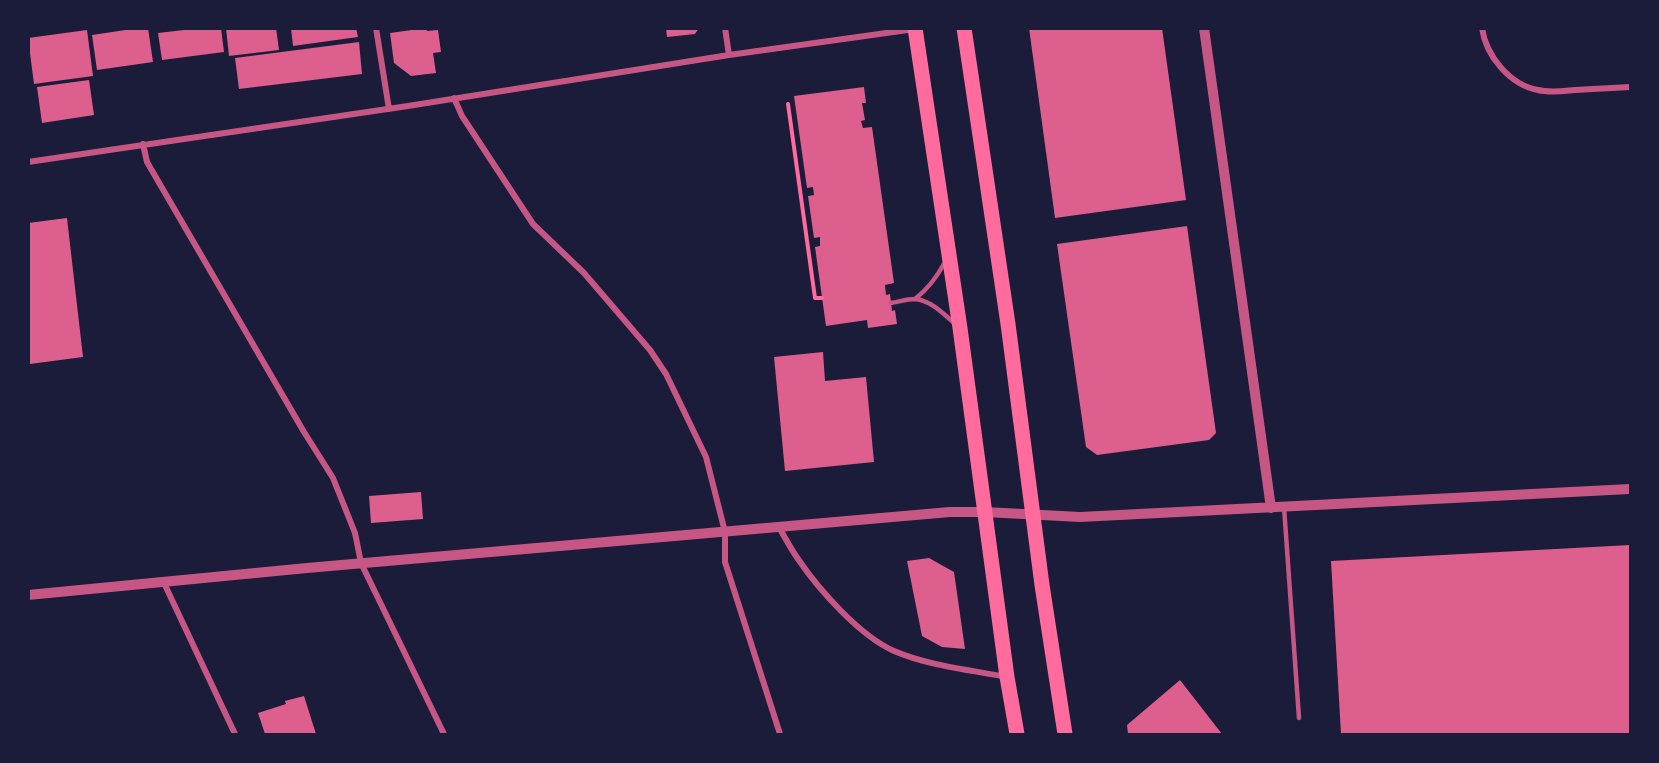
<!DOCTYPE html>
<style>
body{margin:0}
#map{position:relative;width:1659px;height:763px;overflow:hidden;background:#1b1b3a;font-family:Overpass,sans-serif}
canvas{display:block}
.frame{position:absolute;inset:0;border:30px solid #1b1b3a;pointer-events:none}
</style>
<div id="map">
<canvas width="1659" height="763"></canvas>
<div class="frame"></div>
</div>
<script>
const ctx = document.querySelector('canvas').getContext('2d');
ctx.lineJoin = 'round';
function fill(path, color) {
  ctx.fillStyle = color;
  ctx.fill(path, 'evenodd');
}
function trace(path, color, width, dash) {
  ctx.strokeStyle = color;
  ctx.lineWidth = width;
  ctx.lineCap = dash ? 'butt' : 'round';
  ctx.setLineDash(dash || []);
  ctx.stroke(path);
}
const building = new Path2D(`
 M139 28H148L153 62 97 70 92 35Z
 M184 28H221L224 52 162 60 158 33 184 30Z
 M226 28H276L279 50 229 56Z
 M291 28H356L358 37 293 46Z
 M426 28 427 31 438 30 441 52 433 53 436 73 411 76 394 63 390 33Z
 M666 28H699L695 34 667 37Z
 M1029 28H1162L1186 200 1055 218Z
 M87 30 93 76 34 84 28 38Z
 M359 42 362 74 239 89 235 58Z
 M89 80 94 115 42 123 37 87Z
 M864 87 866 103H862L865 120 861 121 863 128 872 127 894 283 885 285 886 295 890 294 892 311 895 310 897 324 868 328 867 320 826 326 815 247 820 246V237L814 238 808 196 814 195 813 187 807 188 794 96Z
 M67 218 83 357 30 364 28 351V223Z
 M1187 226 1216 433 1209 440 1097 455 1086 447 1057 244Z
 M823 352 825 381 866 377 874 462 785 471 774 357Z
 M421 492 423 519 371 523 369 496Z
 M1630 545V734H1341L1331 561Z
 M929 558 954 572 965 649 942 647 922 636 907 561Z
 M1180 680 1222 734H1128L1127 725Z
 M304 696 316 734H265L258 713 286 704 285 701Z`);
const path = new Path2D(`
 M788 104 815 298H822`);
const service = new Path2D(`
 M915 299C928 289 937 277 945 262
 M891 303C898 302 907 299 915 299 930 300 944 314 955 324
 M1284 507 1299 718`);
const minor = new Path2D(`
 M376 28 389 109
 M725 28 729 55
 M1482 28C1486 56 1510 85 1538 90 1550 93 1563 91 1575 90 1593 89 1612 88 1630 87
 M454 98 462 116 533 224 584 273 650 350 666 374 706 457 725 532V562L780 734
 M143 144 147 162 304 432 333 478 355 533 361 563 444 734
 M28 162 408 106 729 55 915 29
 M779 527C785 538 791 549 798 559 819 590 860 636 894 651 929 666 970 670 1007 677
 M164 583 235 734`);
const tertiary = new Path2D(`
 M1204 28 1271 508
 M28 595 307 568 950 512H985L1080 517 1630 489`);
const primary = new Path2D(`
 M915 28 960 328 1007 677 1017 734
 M964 28 1008 324 1042 585 1065 734`);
fill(building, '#dd5f8e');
trace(path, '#ff6b9d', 4);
trace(service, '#c65784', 4.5);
trace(minor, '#c65784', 6);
trace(tertiary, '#c65784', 10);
trace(primary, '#ff6b9d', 15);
</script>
